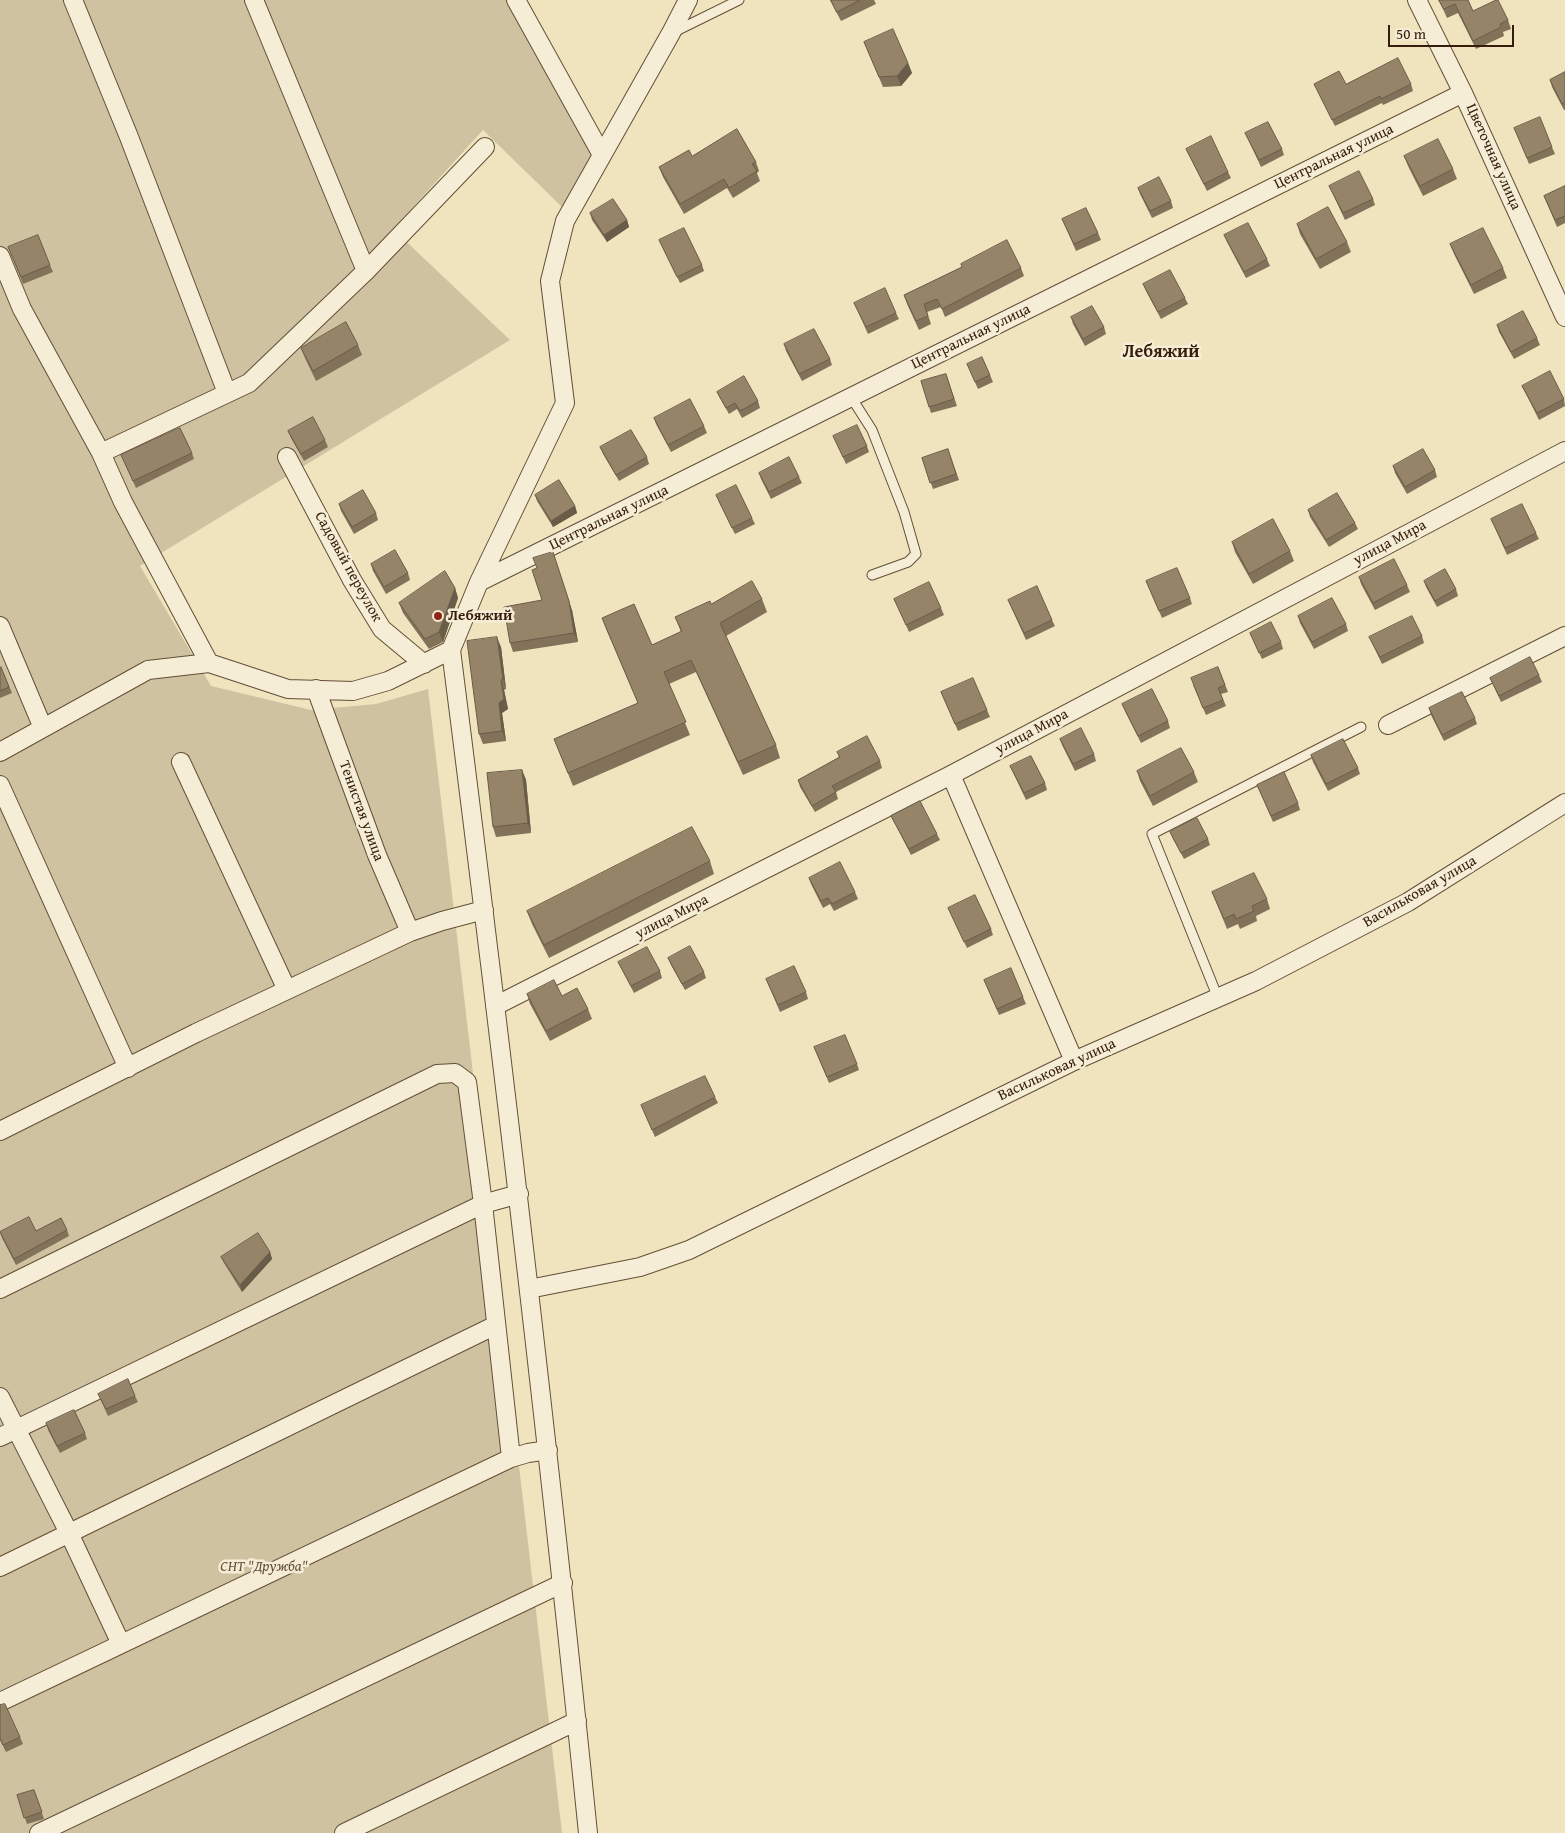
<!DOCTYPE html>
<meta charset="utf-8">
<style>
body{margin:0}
#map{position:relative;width:1565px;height:1833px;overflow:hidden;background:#efe4be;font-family:"Gentium Book Plus",serif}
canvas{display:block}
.scale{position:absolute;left:1388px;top:25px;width:126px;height:22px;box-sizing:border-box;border:2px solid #351c0b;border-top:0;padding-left:6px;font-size:15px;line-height:18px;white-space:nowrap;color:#351c0b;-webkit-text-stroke:4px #f5edd5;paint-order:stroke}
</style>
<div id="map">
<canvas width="1565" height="1833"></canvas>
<div class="scale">50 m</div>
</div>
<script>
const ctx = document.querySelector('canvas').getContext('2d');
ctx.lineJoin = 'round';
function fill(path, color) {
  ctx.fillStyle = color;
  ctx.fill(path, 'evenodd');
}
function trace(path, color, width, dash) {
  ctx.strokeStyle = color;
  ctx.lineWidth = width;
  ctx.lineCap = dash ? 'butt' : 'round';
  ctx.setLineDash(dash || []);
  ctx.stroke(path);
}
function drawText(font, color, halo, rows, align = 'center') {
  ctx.font = font + ' "Gentium Book Plus",serif';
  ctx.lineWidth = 5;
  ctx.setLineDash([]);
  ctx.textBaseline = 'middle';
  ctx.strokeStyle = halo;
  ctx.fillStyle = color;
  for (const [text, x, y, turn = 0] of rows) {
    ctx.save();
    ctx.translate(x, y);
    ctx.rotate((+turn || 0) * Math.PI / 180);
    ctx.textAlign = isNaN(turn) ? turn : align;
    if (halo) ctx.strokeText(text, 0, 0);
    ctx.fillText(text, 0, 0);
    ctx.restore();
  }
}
const green = new Path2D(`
 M0 0H515L598 148 562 207 483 130 393 229 510 340 140 566 211 686 311 710 376 704 428 689 562 1833H0Z`);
const service = new Path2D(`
 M674 32 739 0
 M851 397 872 430 904 512 916 554 908 562 872 575
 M1218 998 1152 834 1361 727`);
const minor = new Path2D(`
 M73 0 129 137 227 393
 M254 0 366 271
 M516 0 602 155
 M1417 0 1463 93 1565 317
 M0 256 22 309 101 453 123 502 209 663 288 689 353 691 388 681 451 650
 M101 453 249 383 366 271 485 147
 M287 457 352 580 382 629 424 664
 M479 582 1463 93
 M0 626 43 728
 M316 689 377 855 410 932
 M1388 725 1565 636
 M0 752 148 670 209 663
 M181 762 287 990
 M951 775 1074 1061
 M0 785 128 1068
 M495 1006 951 775 1565 451
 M0 1131 196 1033 410 932 442 921 484 910
 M0 1289 437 1074 455 1073 467 1082 483 1204 511 1458 0 1702
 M529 1289 640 1267 689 1250 1074 1061 1256 981 1408 902 1565 803
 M0 1397 69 1533 121 1644
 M0 1437 483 1204 519 1194
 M511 1458 528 1453 548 1450
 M0 1567 496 1325
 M39 1833 563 1583
 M344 1833 577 1721
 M588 1833C548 1438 501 1044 451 650L479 582 565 403 550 281 565 221 671 33 688 0`);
const wall = new Path2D(`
 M830 0H874L876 4 841 21Z
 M1439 0H1468L1473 11 1508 20 1511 29 1503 32 1504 36 1476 49 1458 13 1447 18Z
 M864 42 908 63 912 73 901 86 883 87Z
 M1565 72V110H1564L1552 87 1550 80Z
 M1314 84H1411L1413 91 1383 105 1382 103 1335 126Z
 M1245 133 1282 149 1284 155 1261 167Z
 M1517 134 1552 147 1555 154 1529 164Z
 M1186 149 1228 172 1231 178 1207 191Z
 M692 156 756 162 759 171 757 173 760 181 733 198 727 188 684 214 663 177 659 167Z
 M1404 156 1453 169 1457 179 1423 196 1408 166Z
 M1329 186 1373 199 1375 205 1345 220Z
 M1565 186V223L1557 227 1544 196Z
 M1138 188 1171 201 1173 208 1152 218 1140 194Z
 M590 213 627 220 629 227 607 242 592 220Z
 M1062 219 1098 233 1101 240 1076 251Z
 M1297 224 1347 242 1351 252 1320 269 1300 234Z
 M1224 235 1267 259 1270 266 1246 278 1227 242Z
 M659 240 702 265 704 271 680 283 662 246Z
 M1450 244 1503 268 1507 278 1474 294 1454 254Z
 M11 254 50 265 53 272 23 284Z
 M961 264 1021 268 1024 276 945 317 941 307 927 312 931 324 919 330 907 304 904 295 962 267Z
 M1143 284 1185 298 1188 304 1161 319 1146 291Z
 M854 303 896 313 899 319 868 334Z
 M1071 317 1104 327 1106 334 1085 346 1073 324Z
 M1497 325 1537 338 1540 345 1514 359 1499 332Z
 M784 344 830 359 832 365 802 381 786 351Z
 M358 345 362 355 316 381 305 358 301 348Z
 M967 364 990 375 993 382 978 389Z
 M946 374 957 406 931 413 921 381Z
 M1522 386 1564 399 1565 406 1539 420Z
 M717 392 758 401 760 408 742 418 737 409 729 414 720 398Z
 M654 418 704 426 707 433 671 452 656 424Z
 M288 431 325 440 328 447 304 461 291 438Z
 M833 436 867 446 869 452 846 464Z
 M600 447 647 457 649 464 619 481 603 454Z
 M948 449 959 480 933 489 922 458Z
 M192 453 194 459 136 488 121 455Z
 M1393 466 1435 470 1437 477 1407 494 1395 473Z
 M759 473 799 477 802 483 771 499 761 479Z
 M535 495 575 506 577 513 553 527 537 501Z
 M716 495 752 518 755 524 735 534 719 502Z
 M339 504 376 513 378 520 354 534 341 511Z
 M1308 510 1355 523 1358 529 1329 547 1310 517Z
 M1491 519 1536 533 1539 539 1507 555Z
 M1232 542 1290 551 1294 561 1253 584 1235 552Z
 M371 564 408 573 410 580 386 594 373 571Z
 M1359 577 1407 585 1410 592 1375 610 1361 584Z
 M1146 581 1190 598 1192 604 1162 618Z
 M1424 581 1456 589 1458 596 1437 607 1426 587Z
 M455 588 458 598 443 642 429 649 403 613 399 603Z
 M762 599 767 612 726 636 776 745 780 758 743 775 696 672 669 684 690 735 573 786 554 739 638 703 607 631 602 618 652 645 681 632 675 617 711 604Z
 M894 599 941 608 944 615 909 632Z
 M1008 600 1052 620 1055 626 1026 640Z
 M572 610 578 642 513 652 510 643Z
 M1298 616 1346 624 1348 631 1314 649 1300 623Z
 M1250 633 1281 642 1283 649 1262 659Z
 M1422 636 1424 643 1382 664 1369 637Z
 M501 647 506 689 504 690 508 709 502 713 506 741 483 744 479 734Z
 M1 667 12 693 0 698V668Z
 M1218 667 1228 692 1221 694 1226 706 1206 715 1193 685Z
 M1539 675 1542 682 1501 702 1490 678Z
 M941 692 987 710 990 717 958 731Z
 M1122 704 1168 721 1170 728 1141 743 1125 711Z
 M1429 708 1475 718 1477 724 1444 741 1431 715Z
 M1060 739 1094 754 1096 761 1075 771 1062 745Z
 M837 752 880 761 882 768 836 792 838 799 815 812 800 787 798 780 839 757Z
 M1311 755 1358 768 1360 774 1328 791 1313 762Z
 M1010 766 1045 783 1047 790 1026 800Z
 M522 770 526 780 531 833 496 837 493 827Z
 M1137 771 1194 772 1198 782 1153 806 1140 781Z
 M1257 785 1298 803 1300 810 1273 822Z
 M891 816 937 834 940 840 911 855 894 822Z
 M1170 832 1208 839 1210 845 1184 859 1173 839Z
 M710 861 714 874 549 958 532 924 527 911Z
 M809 878 855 892 858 899 834 911 830 904 823 908 811 884Z
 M1212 892 1267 899 1270 909 1256 916 1257 921 1240 929 1238 924 1227 929Z
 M948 908 991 929 993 935 967 948Z
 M668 958 704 972 706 978 685 990 671 965Z
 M618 962 660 971 662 978 634 993 621 968Z
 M766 979 806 992 808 999 780 1012Z
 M984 980 1023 997 1026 1004 999 1015Z
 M527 994 562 996 588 1009 592 1019 550 1041 530 1004Z
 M814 1047 857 1064 859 1070 829 1083Z
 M715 1097 718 1103 655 1137 641 1105Z
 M67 1230 69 1236 16 1265 2 1238 0 1232Z
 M270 1252 272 1259 242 1292 224 1263 221 1257Z
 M98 1394 135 1396 138 1402 108 1416Z
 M46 1423 85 1433 87 1439 60 1453 48 1430Z
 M0 1705 20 1737 23 1744 6 1752 0 1740Z
 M34 1790 44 1819 27 1824 17 1795Z`);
const shadedWall = new Path2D(`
 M908 63 912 73 901 86 897 76Z
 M627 220 629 227 607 242 604 235Z
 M575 506 577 513 553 527 551 521Z
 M556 561 572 610 578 642 574 633Z
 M455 588 458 598 443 642 439 632Z
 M497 637 501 647 506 689 503 679Z
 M501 680 504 690 508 709 502 713 506 741 502 731 499 703Z
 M522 770 526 780 531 833 528 823Z
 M270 1252 272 1259 242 1292 240 1285Z`);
const building = new Path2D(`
 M831 0H860L837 12Z
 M1439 0H1468L1473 11 1496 0H1498L1508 20 1500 24 1501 27 1473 41 1455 4 1444 9Z
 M893 29 908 63 897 76 879 77 864 42Z
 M1398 58 1411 84 1381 99 1380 96 1332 120 1314 84 1339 71 1346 84Z
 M1565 72V102L1562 104 1550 80Z
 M1540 117 1552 147 1527 158 1514 128Z
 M1268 122 1282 149 1259 160 1245 133Z
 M737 129 756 162 752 164 757 171 729 188 724 179 680 204 659 167 689 150 692 156Z
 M1211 136 1228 172 1204 184 1186 149Z
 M1438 139 1453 169 1420 186 1404 156Z
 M1359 171 1373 199 1343 213 1329 186Z
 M1159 177 1171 201 1150 211 1138 188Z
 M1565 186V216L1555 220 1544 196Z
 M613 199 627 220 604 235 590 213Z
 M1328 207 1347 242 1316 259 1297 224Z
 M1086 208 1098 233 1074 244 1062 219Z
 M1248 223 1267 259 1244 272 1224 235Z
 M684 228 702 265 677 277 659 240Z
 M1483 228 1503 268 1471 285 1450 244Z
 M38 235 50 265 21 277 8 247Z
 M1007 240 1021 268 942 309 937 299 924 304 928 316 916 321 904 295 962 267 961 264Z
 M1170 270 1185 298 1158 312 1143 284Z
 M885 288 896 313 866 327 854 303Z
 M1092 306 1104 327 1083 339 1071 317Z
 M1523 311 1537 338 1511 352 1497 325Z
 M346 322 358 345 313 371 301 348Z
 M814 329 830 359 799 374 784 344Z
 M982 357 990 375 975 382 967 364Z
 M1550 371 1564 399 1537 413 1522 386Z
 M946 374 954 399 929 407 921 381Z
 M744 376 758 401 740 411 735 403 726 408 717 392Z
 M690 399 704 426 668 445 654 418Z
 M313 417 325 440 301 454 288 431Z
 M857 425 867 446 843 457 833 436Z
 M180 428 192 453 133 481 121 455Z
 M631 430 647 457 616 475 600 447Z
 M948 449 956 474 930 483 922 458Z
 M1423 449 1435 470 1405 487 1393 466Z
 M789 457 799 477 769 492 759 473Z
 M559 480 575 506 551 521 535 495Z
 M736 485 752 518 732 528 716 495Z
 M363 490 376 513 352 527 339 504Z
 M1337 493 1355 523 1326 540 1308 510Z
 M1522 504 1536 533 1505 548 1491 519Z
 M1273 519 1290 551 1249 574 1232 542Z
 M395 550 408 573 384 587 371 564Z
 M553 552 569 601 574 633 510 643 504 607 542 600 532 570 537 568 533 558Z
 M1394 559 1407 585 1373 603 1359 577Z
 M1177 568 1190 598 1159 611 1146 581Z
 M1445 569 1456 589 1435 601 1424 581Z
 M445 571 455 588 439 632 425 639 399 603Z
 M752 581 762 599 720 623 776 745 738 762 691 660 664 672 686 722 568 773 554 739 638 703 602 618 634 604 652 645 682 631 675 617 710 601 711 604Z
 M929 582 941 608 906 625 894 599Z
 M1037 586 1052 620 1024 633 1008 600Z
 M1332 598 1346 624 1312 642 1298 616Z
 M1412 616 1422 636 1380 657 1369 637Z
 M1271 622 1281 642 1259 653 1250 633Z
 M497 637 503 679 501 680 504 699 499 703 502 731 479 734 467 641Z
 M1530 657 1539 675 1499 696 1490 678Z
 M1 667 9 687 0 691V668Z
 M1218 667 1225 685 1218 688 1223 700 1203 708 1191 678Z
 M973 678 987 710 955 724 941 692Z
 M1152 689 1168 721 1138 736 1122 704Z
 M1462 692 1475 718 1442 735 1429 708Z
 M1081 728 1094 754 1073 764 1060 739Z
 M867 736 880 761 832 786 836 792 812 806 798 780 840 757 837 752Z
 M1343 739 1358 768 1326 784 1311 755Z
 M1181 748 1194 772 1150 796 1137 771Z
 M1031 756 1045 783 1024 793 1010 766Z
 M522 770 528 823 493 827 487 773Z
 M1284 772 1298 803 1271 816 1257 785Z
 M920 801 937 834 909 849 891 816Z
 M1197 818 1208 839 1181 853 1170 832Z
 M692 827 710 861 544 945 527 911Z
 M840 862 855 892 832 904 828 898 821 901 809 878Z
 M1254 873 1267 899 1252 906 1254 911 1236 919 1234 914 1224 919 1212 892Z
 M975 895 991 929 964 942 948 908Z
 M690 946 704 972 682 984 668 958Z
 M647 947 660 971 631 986 618 962Z
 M794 966 806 992 778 1005 766 979Z
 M1011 968 1023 997 997 1009 984 980Z
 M554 980 562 996 577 988 588 1009 546 1031 527 994Z
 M845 1035 857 1064 827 1077 814 1047Z
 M705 1076 715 1097 652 1130 641 1105Z
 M29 1217 36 1231 61 1218 67 1230 14 1259 0 1232Z
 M258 1233 270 1252 240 1285 221 1257Z
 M128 1379 135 1396 106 1409 98 1394Z
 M74 1410 85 1433 57 1446 46 1423Z
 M5 1704 20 1737 3 1745 0 1738V1705Z
 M34 1790 42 1812 24 1818 17 1795Z`);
const markers = [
 [438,616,5,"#8f2418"]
];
const streetNames = [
 ["Центральная улица",1334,157,-26],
 ["Цветочная улица",1493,157,66],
 ["Центральная улица",971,337,-26],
 ["Центральная улица",609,518,-26],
 ["улица Мира",1390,543,-28],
 ["Садовый переулок",348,567,61],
 ["улица Мира",1032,732,-28],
 ["Тенистая улица",361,811,70],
 ["Васильковая улица",1420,892,-30],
 ["улица Мира",672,917,-27],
 ["Васильковая улица",1057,1070,-25]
];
const poiNames = [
 ["Лебяжий",448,616]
];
const parkNames = [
 ["СНТ \"Дружба\"",264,1567]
];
const quarterNames = [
 ["Лебяжий",1161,352]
];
fill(green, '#cfc2a0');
trace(service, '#644e38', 11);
trace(minor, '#644e38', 20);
trace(service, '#f5edd5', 9);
trace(minor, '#f5edd5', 18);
fill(wall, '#817259');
fill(shadedWall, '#695c49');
fill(building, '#968468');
trace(building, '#695c49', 1);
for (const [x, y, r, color] of markers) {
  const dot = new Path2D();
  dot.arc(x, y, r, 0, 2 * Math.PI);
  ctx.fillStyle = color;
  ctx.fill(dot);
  trace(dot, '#f5edd5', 2);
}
drawText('15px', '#351c0b', '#f5edd5', streetNames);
drawText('bold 15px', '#351c0b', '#f5edd5', poiNames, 'left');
drawText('italic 15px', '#634e38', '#f5edd5', parkNames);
drawText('bold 18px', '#351c0b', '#f5edd5', quarterNames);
</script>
